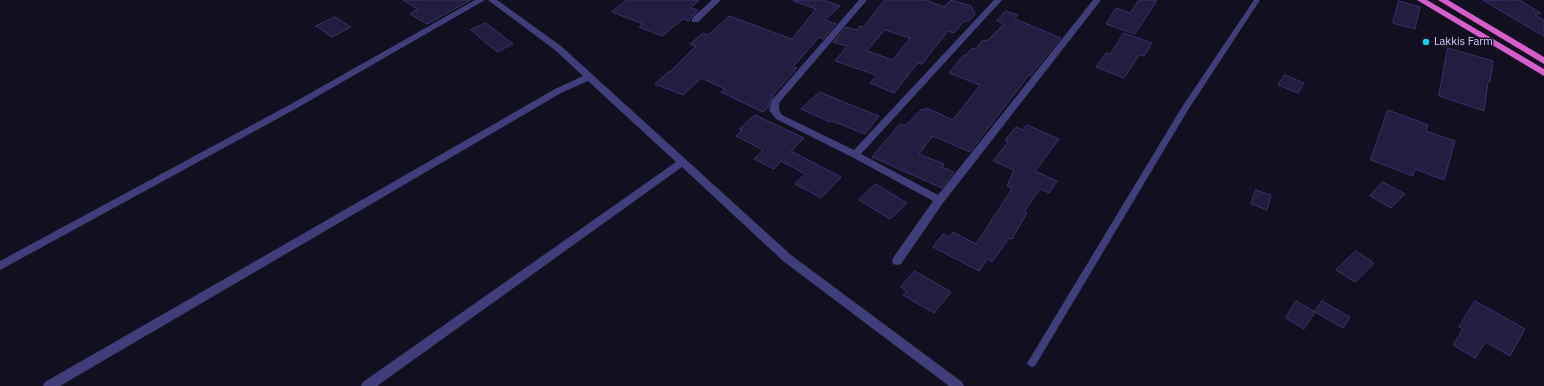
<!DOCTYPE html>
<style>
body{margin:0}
canvas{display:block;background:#120f20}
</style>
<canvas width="1544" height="386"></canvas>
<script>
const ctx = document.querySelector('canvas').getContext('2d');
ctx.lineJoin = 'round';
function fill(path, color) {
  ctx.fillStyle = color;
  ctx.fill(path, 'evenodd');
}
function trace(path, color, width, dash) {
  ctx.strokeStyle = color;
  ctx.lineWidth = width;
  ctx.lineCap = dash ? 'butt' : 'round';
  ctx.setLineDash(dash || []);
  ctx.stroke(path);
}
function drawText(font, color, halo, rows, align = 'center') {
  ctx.font = font + ' "IBM Plex Sans",sans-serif';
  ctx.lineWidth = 3;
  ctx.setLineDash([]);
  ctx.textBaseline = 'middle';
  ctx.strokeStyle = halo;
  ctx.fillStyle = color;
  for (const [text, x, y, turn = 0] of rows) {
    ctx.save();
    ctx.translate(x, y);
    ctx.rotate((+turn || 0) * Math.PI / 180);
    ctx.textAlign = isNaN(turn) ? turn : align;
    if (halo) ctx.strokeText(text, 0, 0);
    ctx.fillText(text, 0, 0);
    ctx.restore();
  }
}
const building = new Path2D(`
 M403 0H471L427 24 410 14 417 9Z
 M627 0H699L691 8 698 10 691 17 690 20 689 21 683 19 662 36 639 27 643 24 612 12Z
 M794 0H823L840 6 825 20 836 24 823 39 819 37 793 67 797 68 773 95 769 106 763 112 721 92 725 89 701 78 683 95 655 84 668 72H670L696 46 690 44 703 33 708 35 729 16 792 39 816 9 794 1Z
 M885 0H926L944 7 951 0 971 6 975 14 970 20 963 22 954 33 948 31 922 64 918 63 894 93 870 83 876 76 873 74 835 61 847 46 833 42 846 27 857 30 860 26 863 27ZM885 30 910 38 893 60 867 51Z
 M1139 0H1157L1135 34 1106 24 1116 8 1130 13Z
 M1483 0H1519L1541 13 1535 15 1544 20V36Z
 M1399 1 1420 7 1415 29 1393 23Z
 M1006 11 1018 15 1015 19 1061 38 1030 76 1029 75 970 152 933 136 919 154 944 164 942 167 954 172 942 188 872 157 900 124 905 126 922 109 925 110 927 108 953 120 980 85 949 73 964 55 965 56 972 48 976 49 983 40 987 41 1004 24 997 21Z
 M335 17 351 27 332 37 316 26Z
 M486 23 513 44 497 52 471 30Z
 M1124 33 1152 43 1144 56 1139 55 1124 78 1096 67 1106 53 1110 54Z
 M1448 48 1493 61 1490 82H1488L1484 111 1439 96Z
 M1285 75 1304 83 1298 93 1278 85Z
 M820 92 846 103 879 116 865 134 832 121 830 122 801 109Z
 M1388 110 1428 125 1426 131 1455 141 1444 180 1415 169 1413 176 1371 160Z
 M755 115 804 138 791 151 841 177 821 198 795 184 805 174 781 161 774 169 754 159 763 150 736 136 742 130 740 129Z
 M1027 125 1059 139 1035 171 1057 181 1049 193 1040 189 1024 212 1027 213 1012 239 1009 238 992 262 987 259 979 271 933 247 943 234 949 237 953 232 976 244 1012 189 1007 186 1014 170 993 161 1008 142 1005 140 1016 127 1023 130Z
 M1383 182 1405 194 1391 208 1370 196Z
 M876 184 907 203 890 219 859 200Z
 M1256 190 1271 195 1267 210 1251 204Z
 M1356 251 1374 263 1355 282 1336 270Z
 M915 271 951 292 934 313 903 295 907 291 901 287Z
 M1296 301 1315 312 1304 329 1286 318Z
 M1322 301 1350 317 1343 328 1315 312Z
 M1475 301 1525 329 1510 356 1486 342 1475 358 1453 345 1463 329 1459 327Z`);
const service = new Path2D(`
 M1254 0H1260L1188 110 1035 366 1032 367 1029 366 1027 363 1029 360 1182 107Z`);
const minor = new Path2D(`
 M475 0H485L297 108 0 270V261L291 104Z
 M488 0H497L561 46 791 255 962 382 964 386H949L783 261 682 167 377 386H361L363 382 676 162 588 81 561 93 60 386H43L45 382 555 89 583 76 555 50Z
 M712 0H721L698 22H692V18Z
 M859 0H867L779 103V110L782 115 854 150 994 0H1002L861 154 938 195 1093 0H1101L943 203 901 264 897 265 893 264 892 261 893 258 933 201 852 157 776 119 769 110 772 100Z`);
const trunk = new Path2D(`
 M1417 0H1427L1544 69V76Z
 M1438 0H1448L1544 57V64Z`);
const markers = [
 [1426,42,4,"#15d2e4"]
];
const poiNames = [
 ["Lakkis Farm",1434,42]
];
fill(building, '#231d3f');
trace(building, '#3b3169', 1);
fill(service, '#403e7a');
fill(minor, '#403e7a');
fill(trunk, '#d55eca');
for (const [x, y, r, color] of markers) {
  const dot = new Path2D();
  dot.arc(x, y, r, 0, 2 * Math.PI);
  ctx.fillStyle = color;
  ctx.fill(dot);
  trace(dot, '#120f20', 1.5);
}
drawText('11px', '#d6d2fb', '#120f20', poiNames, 'left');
</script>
